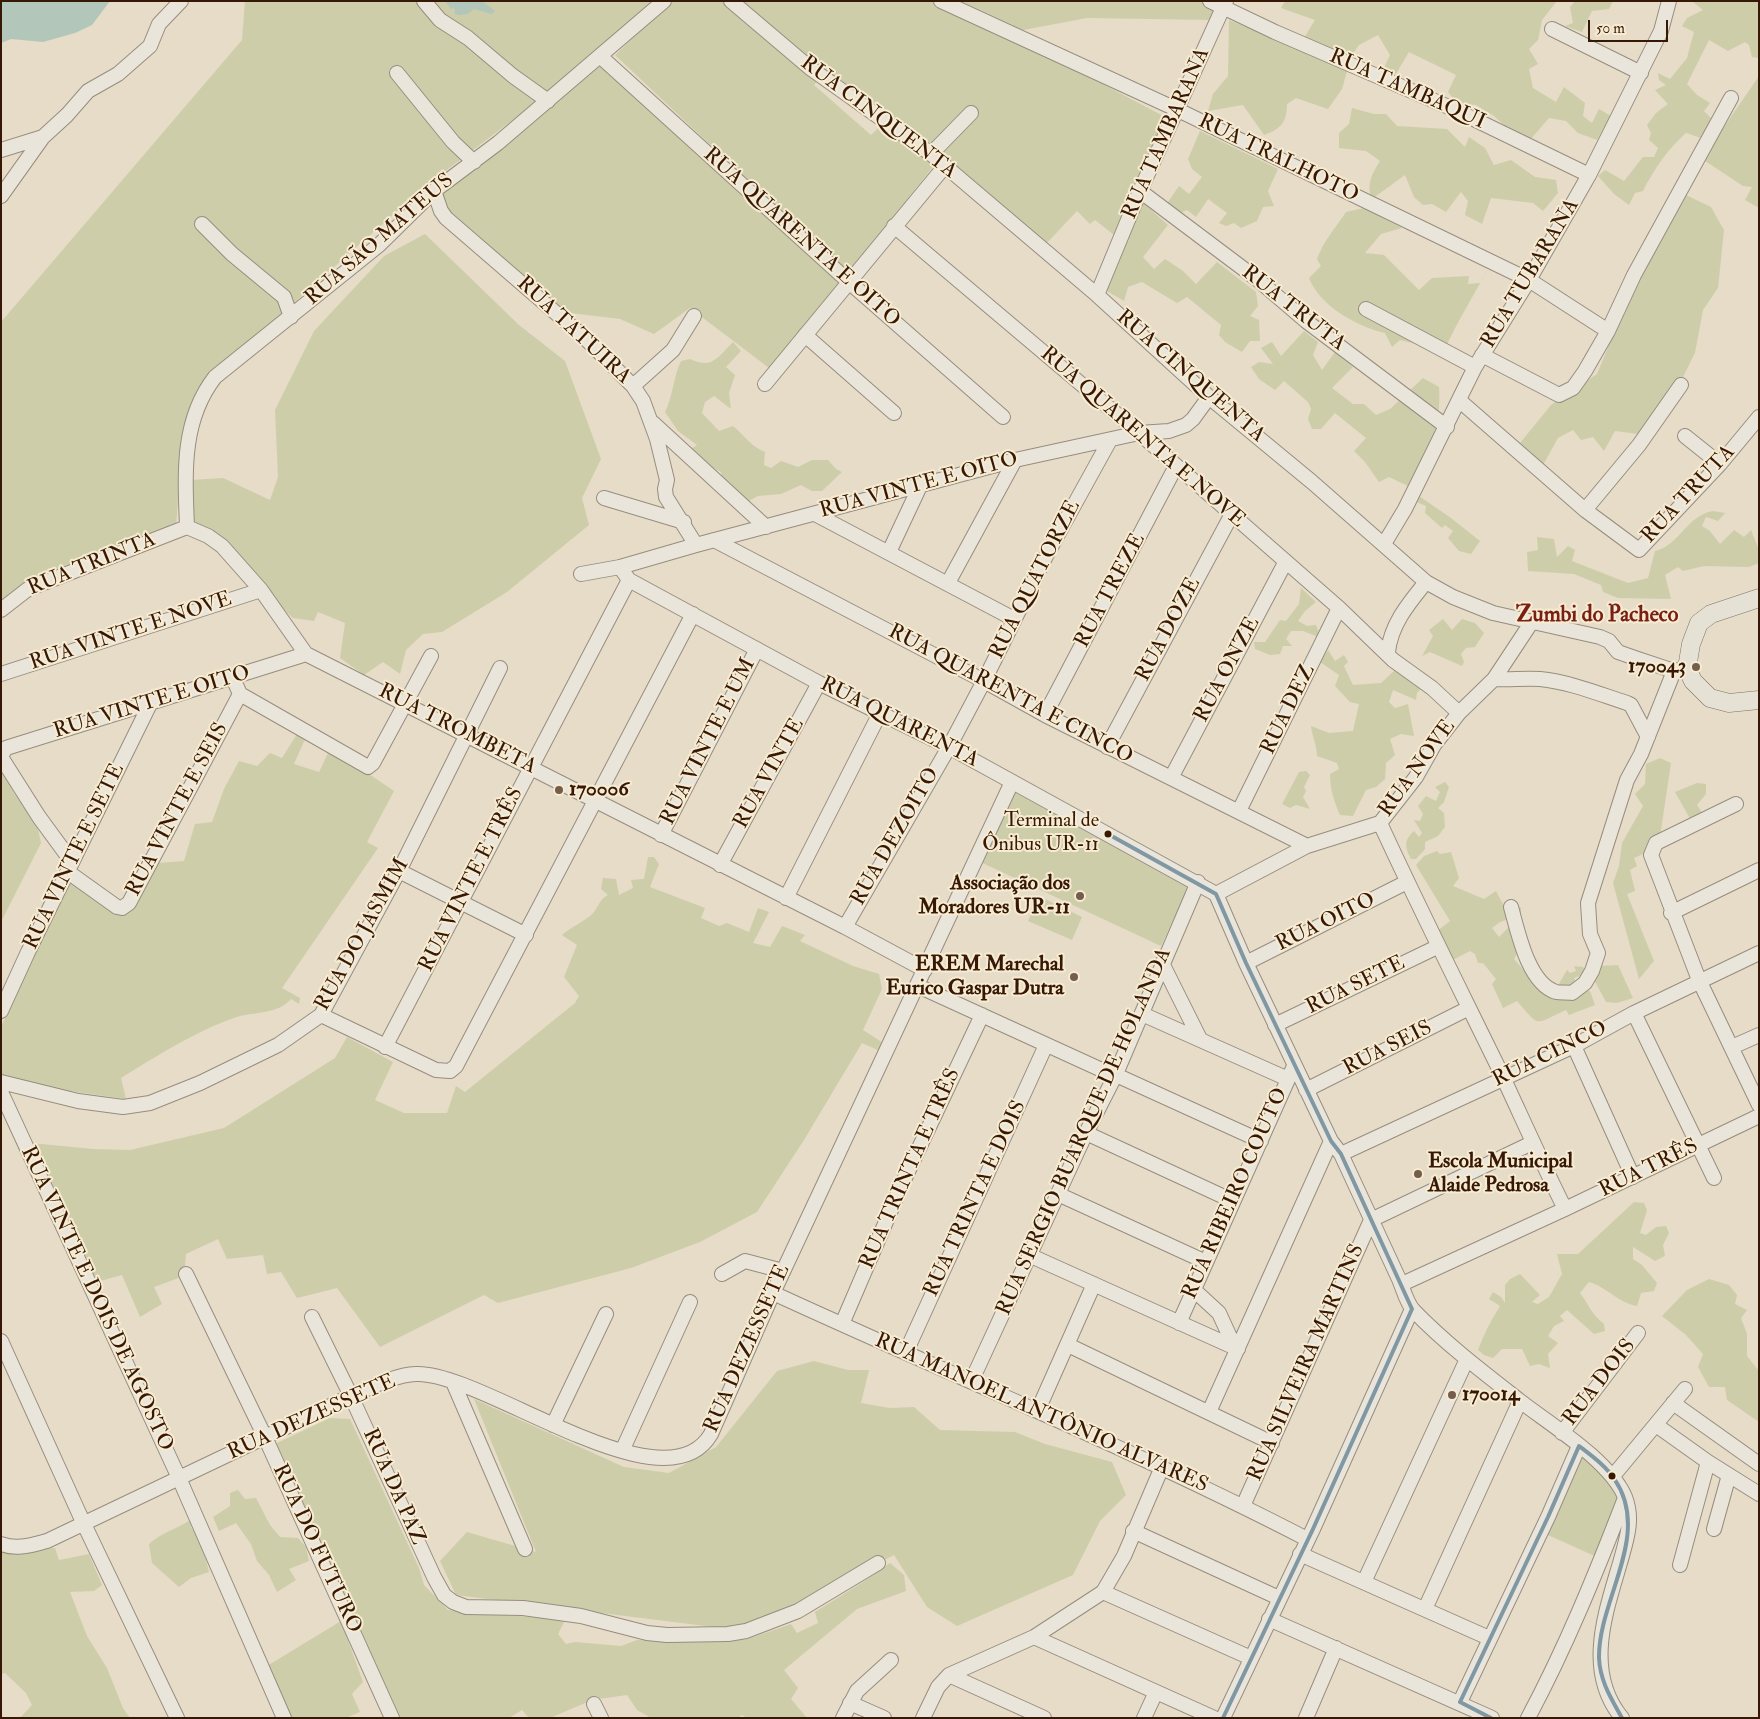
<!DOCTYPE html>
<meta charset="utf-8">
<style>
body{margin:0}
#map{position:relative;width:1760px;height:1719px;overflow:hidden;background:#e6dcc7;font-family:"IM FELL Double Pica",serif}
canvas{display:block}
.frame{position:absolute;inset:0;border:2px solid #371807;pointer-events:none}
.scale{position:absolute;left:1588px;top:20px;width:80px;height:22px;box-sizing:border-box;border:2px solid #371807;border-top:0;padding-left:6px;font-size:15px;line-height:18px;white-space:nowrap;color:#371807;-webkit-text-stroke:4px #f7ecd2;paint-order:stroke}
</style>
<div id="map">
<canvas width="1760" height="1719"></canvas>
<div class="frame"></div>
<div class="scale">50 m</div>
</div>
<script>
const ctx = document.querySelector('canvas').getContext('2d');
ctx.lineJoin = 'round';
function fill(path, color) {
  ctx.fillStyle = color;
  ctx.fill(path, 'evenodd');
}
function trace(path, color, width, dash) {
  ctx.strokeStyle = color;
  ctx.lineWidth = width;
  ctx.lineCap = dash ? 'butt' : 'round';
  ctx.setLineDash(dash || []);
  ctx.stroke(path);
}
function drawText(font, color, halo, rows, align = 'center') {
  ctx.font = font + ' "IM FELL Double Pica",serif';
  ctx.lineWidth = 4;
  ctx.setLineDash([]);
  ctx.textBaseline = 'middle';
  ctx.strokeStyle = halo;
  ctx.fillStyle = color;
  for (const [text, x, y, turn = 0] of rows) {
    ctx.save();
    ctx.translate(x, y);
    ctx.rotate((+turn || 0) * Math.PI / 180);
    ctx.textAlign = isNaN(turn) ? turn : align;
    if (halo) ctx.strokeText(text, 0, 0);
    ctx.fillText(text, 0, 0);
    ctx.restore();
  }
}
const green = new Path2D(`
 M245 1H664L622 37 423 188 197 389 182 439 176 528 102 550 41 576 1 602V322L242 40Z
 M671 1H724L821 77 814 85 871 135 884 122 935 164 848 275 615 55Z
 M742 1H936L1006 33 1167 118 1114 235 1095 220 1090 224 1077 211 1044 246 807 57Z
 M960 1H1217L1210 20 1087 18 1023 30Z
 M1285 1H1557L1542 20 1538 40 1529 49 1538 64 1529 69 1533 88 1556 102 1564 87 1585 103 1583 116 1592 123 1599 109 1611 116 1597 140 1578 133 1566 121 1549 118 1530 140 1506 127 1494 116 1476 105 1457 103 1448 92 1456 75 1409 52 1394 77 1382 72 1390 55 1378 35 1359 45 1350 58 1304 38 1315 20 1281 8Z
 M1575 1H1613L1609 9 1592 11 1582 32 1565 26 1573 23 1570 7Z
 M1692 1H1759V58L1752 57 1749 45 1745 42 1728 51 1709 40 1687 84 1697 95 1710 103 1704 111 1712 119 1701 138 1686 133C1668 149 1654 169 1643 191L1635 193 1629 205 1614 194 1598 176 1605 170 1624 181 1643 157H1654L1658 148 1649 140 1651 133 1647 125 1656 113 1668 104 1655 90 1666 85 1659 80 1658 73 1670 79 1687 58 1694 32 1682 26 1687 18 1703 10Z
 M1229 20 1348 68 1342 89 1328 109 1296 98 1287 104C1287 122 1281 129 1264 135L1243 105 1208 111 1213 94 1228 76Z
 M601 65 840 282 769 368 690 308 654 334 620 319 562 312 449 210 441 190Z
 M1759 76V208L1745 200 1752 187 1743 186 1702 159Z
 M1352 108 1374 114H1386L1397 126 1447 129 1465 147 1469 137 1485 148 1494 165 1511 160 1535 177 1556 180 1558 193 1543 211 1533 203 1491 198 1482 224 1465 215 1468 201 1461 192 1446 212 1432 204 1423 205 1414 197 1405 175 1372 199C1366 184 1372 174 1380 161L1366 151 1339 148V133L1349 124Z
 M1200 131 1278 169 1268 191 1274 206 1263 207 1257 221 1241 228 1234 223 1226 226 1219 223 1227 213 1208 199 1196 217 1187 210 1178 214 1166 205 1179 186 1189 194 1202 177 1192 169 1188 159Z
 M1686 195 1711 207 1724 230 1718 288 1703 310 1695 353 1665 413 1638 434 1615 431 1604 451 1593 437 1581 440 1573 430 1558 438 1543 465 1520 443 1551 405 1597 374 1632 290Z
 M1142 202 1168 225 1143 257 1154 269 1165 259 1183 271 1196 284 1217 262 1256 292 1258 306 1250 316 1259 320 1260 341H1250L1242 352 1225 342 1219 335 1221 325 1187 297 1177 303 1142 282 1128 287 1124 301 1105 290Z
 M1364 208 1402 228 1381 234 1365 253 1384 255 1419 290 1432 278 1469 276 1468 284 1480 283 1489 267C1474 295 1457 322 1444 351L1400 340 1392 347 1385 333C1357 327 1319 305 1309 278L1321 266 1317 259C1324 240 1335 229 1346 212Z
 M425 234 519 325 565 361 601 459 582 498 589 525 507 592 442 632 423 634 406 650 400 674 383 662 364 675 340 658 345 623 318 612 314 621 293 618 188 525 191 480 223 478 270 500 278 477 275 410 314 331 384 256Z
 M1304 331 1318 342 1313 355 1322 370 1335 352 1353 367 1332 388 1353 404H1364L1376 415 1390 409 1423 378 1439 387C1442 428 1427 451 1410 487L1389 477 1379 482 1365 462 1354 451 1366 438 1335 413 1321 429H1312L1308 419 1311 409 1308 402 1284 381 1275 390 1259 379 1251 367 1259 362 1273 364 1261 348 1272 342 1281 356Z
 M733 342 741 351 726 367 735 375 729 393 731 409 714 396 705 402 702 413 719 431 733 426C744 435 753 448 765 452L764 465 771 468 781 461 798 467 812 460H828L836 469 842 472 822 491H812L801 485 781 494 758 496 743 504 723 487 721 472 713 468 694 472 683 454 697 445 678 431 665 412C673 396 673 378 681 361L690 359C712 370 718 357 733 342Z
 M1419 496 1451 518 1480 541 1471 554 1459 551 1448 538 1453 531 1445 525 1442 528 1425 513 1426 506 1414 501Z
 M1713 511 1725 513 1718 521 1706 517 1702 526 1710 531 1720 544 1734 530 1744 537 1751 530 1759 550V563L1749 567 1704 566 1683 571 1678 567 1665 575 1671 599 1618 598 1603 592 1601 585 1574 574 1528 571 1527 552 1538 550 1537 537 1554 539 1557 557 1568 546 1575 550 1572 561 1628 583 1648 578 1655 551C1679 546 1687 515 1713 511Z
 M1301 588 1316 602 1305 611 1298 621 1307 626 1316 625 1321 638 1303 631H1291L1286 639 1292 646H1283L1280 654 1270 655 1255 649 1254 642H1265L1280 620 1286 621 1299 604Z
 M1443 619 1452 630 1462 619 1475 623 1484 633 1475 647 1466 648 1461 654 1464 662 1462 666 1430 652 1422 656 1433 636 1429 630Z
 M1328 650 1335 661 1344 655 1348 662 1344 666 1353 685 1381 683 1395 670 1416 671 1424 685 1417 693 1416 700 1393 690 1389 702 1395 708 1408 704 1414 736 1401 734 1390 739 1395 755 1386 763 1385 779 1376 787 1366 790 1353 816 1340 815C1334 801 1330 790 1330 774L1339 769 1337 763 1317 756C1317 746 1312 736 1311 726L1329 733 1353 731 1359 704 1350 702 1335 686 1339 675 1320 662Z
 M297 734 306 737 294 764 319 772 329 751 372 776 394 791 367 842 378 848 282 988 300 998 299 1004 291 999C278 1015 253 1011 234 1018 196 1031 155 1057 121 1078L126 1099 41 1087 1 1075V1027L70 876 126 914 157 863 184 861 195 824 212 822 224 789 239 761 257 766 270 753 282 758Z
 M1660 758 1671 763 1660 837 1643 854 1634 858 1637 866 1630 870 1635 891 1627 894 1654 961 1639 979 1613 883 1619 866 1622 843 1643 806 1635 794 1645 784 1646 764Z
 M1 767 14 793 37 825 41 843 1 922Z
 M1306 771 1310 775 1304 787 1306 791 1303 797 1310 809 1296 805 1290 808 1282 804 1299 772Z
 M1445 782 1449 787 1444 802 1438 808 1444 813 1445 827 1438 836 1425 842V849L1416 859H1411C1405 847 1403 841 1414 831L1419 837 1422 833 1414 820 1420 821 1423 814 1418 806 1426 796 1436 801 1440 792 1435 787Z
 M1697 783 1706 784V794L1697 805 1705 817 1692 822 1675 792Z
 M1014 792 1096 837 1139 853 1190 884 1161 946 976 860Z
 M1437 851 1440 854 1451 852 1459 878 1453 886 1484 899 1496 891 1504 906 1515 902 1521 908V915L1500 922 1492 928 1499 937 1512 924 1531 946 1520 949 1514 959 1542 991 1553 994 1567 970 1570 973 1576 971 1574 966 1583 967 1587 973 1574 978 1579 991H1590L1595 1005 1569 1015 1566 1010C1534 1024 1541 1029 1517 1001L1503 1008 1492 984 1496 979 1483 963H1478L1475 954 1470 951 1451 961 1437 931 1450 921 1416 865 1424 856Z
 M648 857H654L659 864 650 887 705 908 701 918 719 926 727 923 749 932 758 908 769 912 753 943 770 947 782 926 805 935 800 941 853 966 879 974 882 989 863 1030 885 1044 880 1051 862 1043 804 1140 757 1212 700 1242 631 1268 498 1303 484 1295 380 1347 337 1288 297 1298 281 1272 267 1274 263 1255 227 1259 218 1239 186 1254 184 1276 154 1287 162 1304 140 1317 122 1275 93 1283 31 1143 93 1149 130 1150 224 1128 335 1058 347 1037 393 1062 375 1100 404 1113H447L456 1086 465 1092 575 1003 579 996 564 977 577 945 562 935C571 927 581 923 590 916 598 910 598 900 608 895L601 889 603 878 616 879 619 895 633 888 631 880 644 879Z
 M1039 896 1082 917 1072 940 1028 921Z
 M1618 965 1633 998 1617 1003 1606 1002 1592 976 1599 966Z
 M1634 1202 1644 1203 1647 1210 1640 1233 1646 1235 1656 1227 1666 1226 1669 1233 1663 1245 1665 1256 1655 1261 1633 1247V1259L1642 1265 1657 1283 1654 1291 1641 1293 1637 1306C1618 1303 1607 1287 1589 1282L1580 1293C1590 1306 1591 1314 1604 1324L1605 1331 1594 1334 1567 1310 1560 1316 1564 1321 1554 1326 1548 1336 1558 1343 1548 1354 1550 1368 1539 1364 1530 1366 1522 1349H1502L1493 1358 1484 1355 1478 1350C1484 1334 1491 1320 1500 1306L1489 1299 1493 1292 1501 1297 1505 1303V1285L1510 1279 1520 1274 1540 1295 1532 1302 1538 1304 1549 1297 1562 1274 1557 1254H1578Z
 M1709 1279 1729 1285 1737 1295 1735 1304 1747 1310 1741 1318 1747 1334V1356L1759 1371V1422L1727 1400 1725 1387H1709L1698 1367 1703 1354 1686 1335 1662 1316 1687 1290Z
 M814 1361 848 1370H869L861 1403 890 1408 914 1407 940 1430 1015 1432 1045 1444 1112 1462 1126 1495 1100 1521 1073 1575 957 1626 927 1607 894 1555 746 1631 456 1595 440 1561 467 1532 536 1552 474 1399 624 1467 669 1473 716 1447 777 1371Z
 M330 1418 350 1419 419 1568 424 1585 448 1610 565 1620 558 1634 566 1644 575 1642 621 1646 637 1640 712 1642 748 1639 791 1624 797 1633 818 1623 815 1612 863 1582 890 1563 904 1575 906 1591 857 1609 784 1670 798 1688 791 1699 807 1718H747L742 1715 738 1718H651L637 1710 627 1695 592 1700 550 1718H529L522 1710 509 1718H396L360 1628 323 1554 275 1444Z
 M1584 1457 1621 1496 1599 1558 1548 1535 1579 1461Z
 M238 1490 245 1499 256 1498 270 1525 280 1537 298 1538 306 1547 309 1561 289 1569 296 1580 277 1592 269 1575 257 1561 251 1544 236 1523 219 1531 213 1517 230 1506V1493Z
 M190 1520 191 1527 202 1544 209 1572 191 1578 179 1587 152 1563 149 1544C160 1533 177 1529 190 1520Z
 M55 1548 59 1560 89 1554 102 1585 94 1591 70 1592 87 1636 107 1668 123 1708 130 1718H20L32 1705 26 1693 5 1673 1 1674V1551Z
 M341 1621 363 1682 352 1694 360 1712 346 1718H291L267 1666Z`);
const water = new Path2D(`
 M1 1H110L92 25 75 33 43 42 11 39 1 43Z
 M445 1H482L495 11 492 14 474 9C468 15 463 16 455 14L454 8 451 9Z`);
const minor = new Path2D(`
 M424 1 440 20 468 38 513 76 548 101
 M731 1 810 68 931 154 1097 295 1209 397 1312 482 1426 582 1453 597 1493 613 1600 637 1609 641 1618 652 1638 659 1674 671 1687 668
 M941 1 1178 110 1529 280 1608 331
 M1210 1 1275 32 1451 108 1589 175
 M1552 29 1641 73
 M601 57 849 282 1003 417
 M397 73 453 142 474 162
 M1 150 43 137
 M931 154 971 113
 M434 191 441 211 446 218 586 339 633 386 643 401 657 439 667 480 665 489 666 497 696 545
 M1140 191 1257 279 1306 321 1447 427
 M1 196 43 137 67 115 88 91 118 74 150 46 159 24 181 1
 M202 224 232 254 284 297 291 317
 M894 226 1139 433 1339 608 1393 660 1432 688 1459 713
 M1097 295 1140 191 1226 1
 M1366 309 1475 367
 M805 335 894 413
 M1482 355 1559 395 1573 388 1585 371 1608 331 1634 275 1731 98
 M765 384 945 166
 M633 386 673 350 694 316
 M1460 401 1585 510 1639 550 1720 464 1759 417
 M653 423 766 527
 M1685 436 1720 464
 M604 498 684 522
 M1585 510 1639 445 1681 385
 M815 514 1014 619
 M187 527 208 536 222 546 261 590 306 654 845 927 925 970
 M187 527C185 474 181 421 215 377L379 245 434 191 498 143 664 1
 M714 540 984 681 1045 715 1307 846
 M1384 544 1405 509 1475 367 1529 280 1589 175 1661 31 1669 1
 M889 552 920 486
 M620 567 629 580 819 683 949 747 1216 894
 M581 574 620 567 696 545 1015 460 1139 433 1169 431 1186 425 1193 419 1209 397
 M948 583 1015 460
 M1 610 28 589 187 527
 M1388 652C1391 624 1409 603 1426 582
 M1 674 261 590
 M1494 679C1509 680 1525 678 1540 679 1570 682 1599 694 1627 703L1631 705 1648 737
 M240 694 368 767 373 763 431 656
 M1045 715 1176 466
 M1107 747 1232 514
 M1 756 6 748 306 654
 M1 757 39 817 72 862
 M1171 778 1285 563
 M1736 804 1656 843 1651 855 1699 980 1759 1105
 M1239 811 1339 608
 M1380 823C1419 908 1461 991 1502 1075 1523 1120 1543 1165 1565 1209
 M661 835 757 649
 M720 865 819 683
 M399 871 526 935
 M68 872 117 907 122 908 129 903 240 694 233 678
 M1216 894 1246 963 1331 1141 1341 1154C1360 1195 1379 1236 1398 1277 1403 1287 1406 1303 1414 1311 1446 1344 1484 1373 1520 1401 1551 1425 1610 1461 1625 1497 1634 1520 1626 1541 1620 1563 1605 1614 1584 1672 1622 1718
 M1216 894 1307 846 1380 823 1416 777 1434 745 1459 713 1494 679 1531 623
 M786 898 880 713
 M1511 907C1518 932 1528 983 1556 992 1561 993 1567 992 1572 993L1585 983 1592 971 1598 953 1590 934 1588 903 1627 780 1641 754 1674 671
 M1671 913 1759 870
 M845 927 949 747 984 681 1046 556 1110 440
 M1162 963 1200 1039
 M1246 963 1407 882
 M918 986 1115 1076
 M1 1011 28 952 150 704
 M1634 1013 1714 1178
 M1142 1014 1288 1079
 M321 1015 436 1070 450 1071 456 1066 693 614
 M1275 1025 1437 947
 M1574 1046 1633 1177
 M385 1047 629 580
 M1732 1047 1759 1035
 M1116 1075 1261 1141
 M1 1082 78 1101 123 1107 150 1103 200 1083 278 1045 321 1015 399 871 500 668
 M1306 1090 1469 1008
 M1 1092 179 1478 284 1718
 M1086 1133 1233 1201
 M1341 1154 1574 1046 1634 1013 1759 953
 M1060 1195 1206 1262
 M1031 1256 1238 1349
 M186 1274 265 1437 392 1718
 M722 1274 745 1261 783 1271
 M1402 1284 1565 1209 1759 1116
 M1194 1290 1219 1313 1235 1348
 M773 1293C951 1375 1133 1449 1307 1539
 M312 1317 351 1396 434 1577 444 1595 453 1602 466 1607 523 1608 581 1616 647 1633 667 1635 728 1634 746 1631 798 1611 878 1563
 M1179 1323 1294 1066
 M842 1324 903 1182 982 1015
 M1 1341 83 1522 177 1718
 M1068 1345 1272 1443
 M906 1352 1046 1045
 M972 1380 1086 1133 1115 1076 1198 882
 M453 1382 525 1549
 M1673 1403 1759 1464
 M1038 1410 1094 1284
 M1209 1412 1331 1141
 M553 1425 606 1314
 M1656 1425 1708 1462 1759 1494
 M1562 1433 1638 1333
 M622 1451 690 1302
 M1613 1476 1685 1389
 M1243 1506 1371 1220 1532 1143
 M1714 1529 1729 1475
 M1133 1531 1279 1598
 M1 1544C17 1550 31 1545 47 1541L351 1396C372 1387 394 1375 416 1374 482 1371 665 1513 711 1434L773 1293 1012 782
 M1300 1554 1489 1638
 M1680 1565 1708 1462
 M1364 1582 1467 1359
 M1103 1592 1251 1658
 M1425 1609 1520 1401
 M1269 1619 1492 1718
 M1034 1637 1214 1718
 M949 1675 1044 1718
 M1460 1702 1548 1517 1579 1446
 M850 1703 884 1718
 M594 1704 601 1718
 M843 1718 857 1691 891 1660
 M923 1718 938 1687 949 1675 1034 1637 1103 1592 1124 1556 1162 1467
 M1144 1718 1156 1692
 M1223 1718 1313 1529 1412 1309
 M1306 1718 1336 1648
 M1528 1718C1566 1647 1596 1573 1625 1498`);
const major = new Path2D(`
 M1759 598 1711 614 1699 623 1691 644 1687 668 1693 681 1710 698 1729 703 1759 700`);
const bus1 = new Path2D(`
 M1108 834 1216 894 1246 963 1331 1141 1341 1154 1412 1309 1313 1529 1223 1718
 M1491 1718 1460 1702 1548 1517 1579 1446C1592 1456 1606 1466 1615 1480 1652 1535 1598 1600 1599 1658 1600 1681 1611 1698 1622 1718`);
const markers = [
 [1696,667,5,"#745d4a"],
 [559,790,5,"#745d4a"],
 [1108,834,4.5,"#371807"],
 [1080,896,5,"#745d4a"],
 [1074,977,5,"#745d4a"],
 [1418,1174,5,"#745d4a"],
 [1452,1395,5,"#745d4a"],
 [1612,1476,4.5,"#371807"]
];
const busNames = [
 ["Terminal de",1099,822],
 ["Ônibus UR-11",1099,846]
];
const streetNames = [
 ["RUA TAMBAQUI",1407,90,24],
 ["RUA CINQUENTA",878,118,37],
 ["RUA TAMBARANA",1167,134,-66],
 ["RUA TRALHOTO",1278,159,26],
 ["RUA QUARENTA E OITO",801,238,42],
 ["RUA SÃO MATEUS",380,240,-41],
 ["RUA TUBARANA",1531,274,-59],
 ["RUA TRUTA",1293,309,38],
 ["RUA TATUIRA",573,331,43],
 ["RUA CINQUENTA",1190,377,41],
 ["RUA QUARENTA E NOVE",1142,438,41],
 ["RUA VINTE E OITO",919,486,-15],
 ["RUA TRUTA",1689,495,-47],
 ["RUA TRINTA",92,565,-22],
 ["RUA QUATORZE",1036,580,-63],
 ["RUA TREZE",1111,591,-62],
 ["RUA DOZE",1169,630,-62],
 ["RUA VINTE E NOVE",131,632,-18],
 ["RUA ONZE",1228,670,-62],
 ["RUA QUARENTA E CINCO",1010,695,28],
 ["RUA VINTE E OITO",152,703,-17],
 ["RUA DEZ",1289,710,-64],
 ["RUA QUARENTA",899,723,27],
 ["RUA TROMBETA",457,730,27],
 ["RUA VINTE E UM",709,742,-63],
 ["RUA NOVE",1418,769,-54],
 ["RUA VINTE",770,774,-61],
 ["RUA VINTE E SEIS",178,810,-62],
 ["RUA DEZOITO",896,837,-60],
 ["RUA VINTE E SETE",75,857,-64],
 ["RUA VINTE E TRÊS",472,880,-63],
 ["RUA OITO",1326,923,-26],
 ["RUA DO JASMIM",363,935,-61],
 ["RUA SETE",1356,986,-26],
 ["RUA SEIS",1388,1049,-27],
 ["RUA CINCO",1550,1055,-26],
 ["RUA SERGIO BUARQUE DE HOLANDA",1085,1132,-66],
 ["RUA TRINTA E TRÊS",911,1169,-66],
 ["RUA TRÊS",1649,1169,-26],
 ["RUA RIBEIRO COUTO",1236,1194,-66],
 ["RUA TRINTA E DOIS",976,1199,-65],
 ["RUA VINTE E DOIS DE AGOSTO",96,1299,65],
 ["RUA DEZESSETE",748,1349,-66],
 ["RUA SILVEIRA MARTINS",1307,1363,-66],
 ["RUA DOIS",1600,1383,-52],
 ["RUA MANOEL ANTÔNIO ALVARES",1041,1414,24],
 ["RUA DEZESSETE",312,1418,-24],
 ["RUA DA PAZ",393,1487,66],
 ["RUA DO FUTURO",316,1549,65]
];
const poiNames = [
 ["170043",1686,667],
 ["170006",569,790,"left"],
 ["Associação dos",1070,884],
 ["Moradores UR-11",1070,908],
 ["EREM Marechal",1064,965],
 ["Eurico Gaspar Dutra",1064,989],
 ["Escola Municipal",1428,1162,"left"],
 ["Alaide Pedrosa",1428,1186,"left"],
 ["170014",1462,1395,"left"]
];
const neighbourhoodNames = [
 ["Zumbi do Pacheco",1597,616]
];
fill(green, '#cdcea9');
fill(water, '#b2c6b9');
trace(minor, '#978d7f', 16);
trace(major, '#7d7366', 19);
trace(minor, '#eae5db', 14);
trace(major, '#e6e1d5', 18);
trace(bus1, '#8098a3', 4);
for (const [x, y, r, color] of markers) {
  const dot = new Path2D();
  dot.arc(x, y, r, 0, 2 * Math.PI);
  ctx.fillStyle = color;
  ctx.fill(dot);
  trace(dot, '#f7ecd2', 2);
}
drawText('20px', '#371807', '#f7ecd2', busNames, 'right');
drawText('21px', '#371807', '#f7ecd2', streetNames);
drawText('bold 21px', '#371807', '#f7ecd2', poiNames, 'right');
drawText('bold 22px', '#7a1f14', '#f7ecd2', neighbourhoodNames);
</script>
